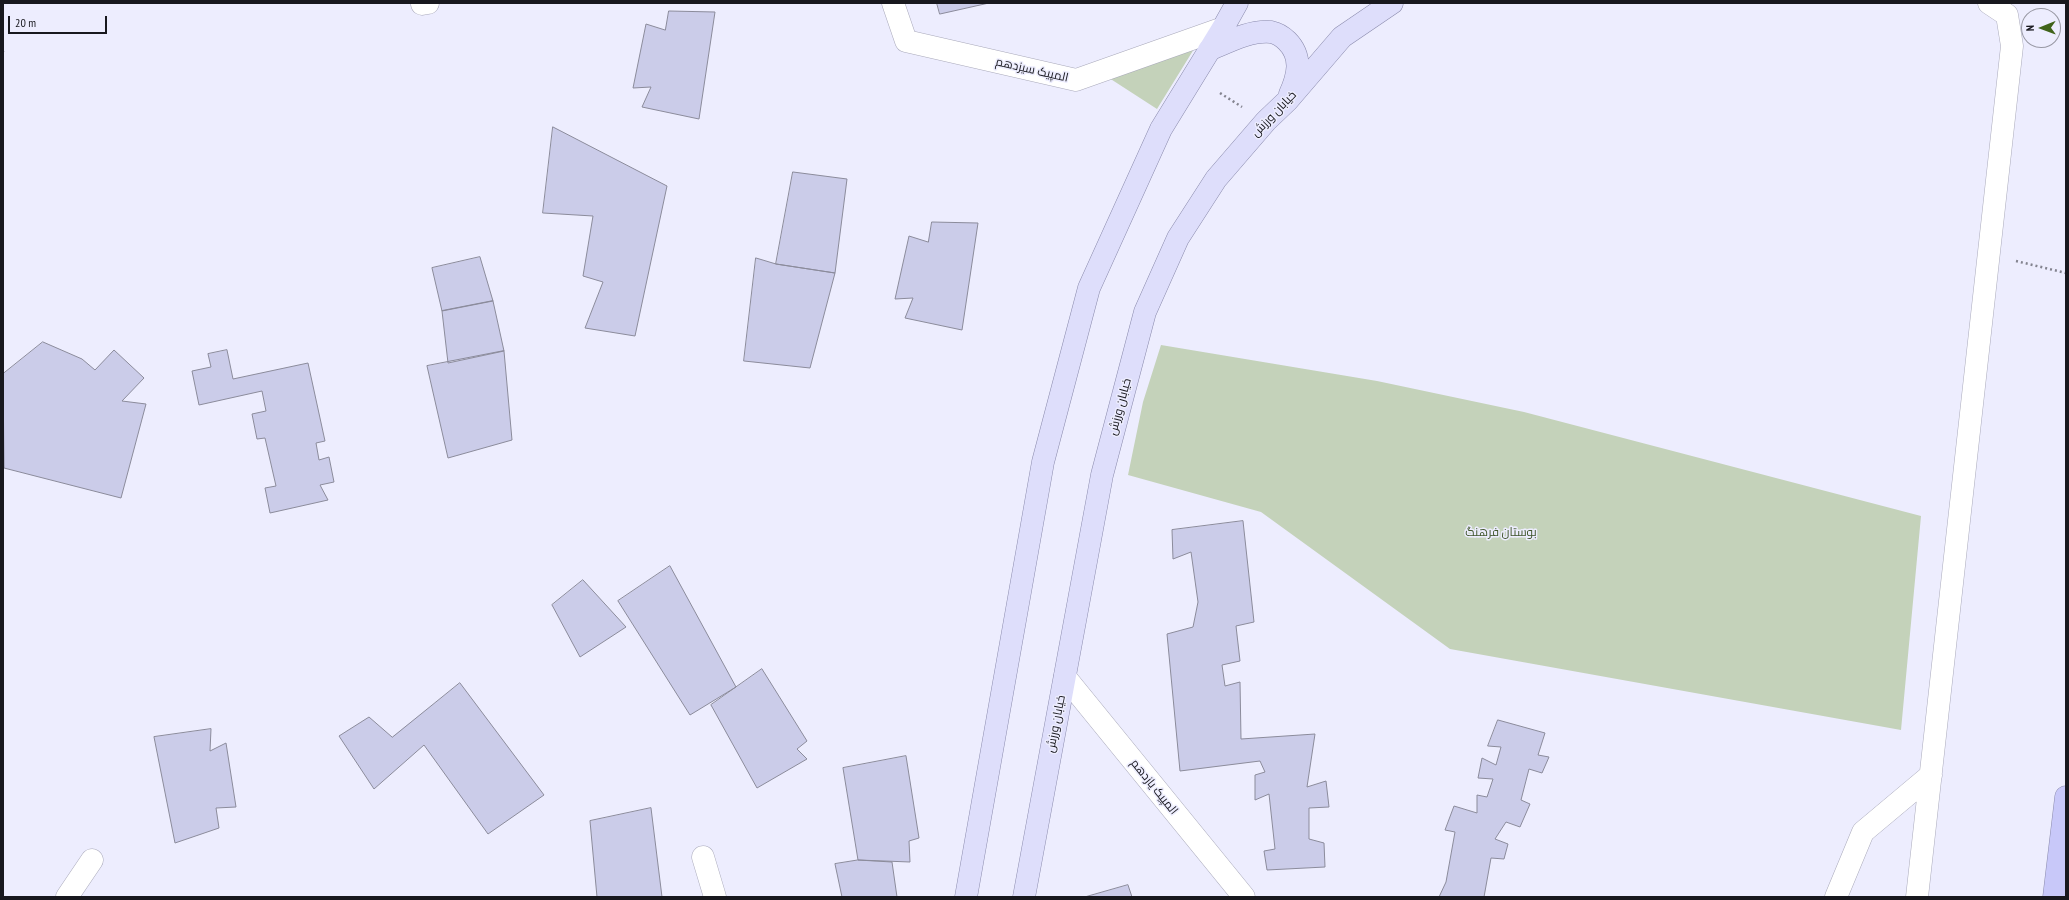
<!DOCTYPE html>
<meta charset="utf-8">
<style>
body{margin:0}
#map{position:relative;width:2069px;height:900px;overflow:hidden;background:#ededfe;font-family:"PT Sans Narrow",sans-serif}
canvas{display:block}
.frame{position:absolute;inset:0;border:4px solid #18181e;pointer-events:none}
.north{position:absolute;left:2021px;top:8px;width:40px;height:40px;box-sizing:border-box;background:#ededfe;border:1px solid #9898a4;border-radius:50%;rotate:269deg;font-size:11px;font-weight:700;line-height:16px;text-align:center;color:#18181e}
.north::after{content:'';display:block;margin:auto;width:14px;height:18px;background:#40631a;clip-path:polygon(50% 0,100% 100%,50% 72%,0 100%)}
.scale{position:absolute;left:8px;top:16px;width:99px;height:18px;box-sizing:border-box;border:2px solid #18181e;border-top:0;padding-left:5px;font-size:12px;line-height:14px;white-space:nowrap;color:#18181e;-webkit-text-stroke:3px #ededfe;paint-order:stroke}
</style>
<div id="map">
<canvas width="2069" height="900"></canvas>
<div class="frame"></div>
<div class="north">N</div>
<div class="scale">20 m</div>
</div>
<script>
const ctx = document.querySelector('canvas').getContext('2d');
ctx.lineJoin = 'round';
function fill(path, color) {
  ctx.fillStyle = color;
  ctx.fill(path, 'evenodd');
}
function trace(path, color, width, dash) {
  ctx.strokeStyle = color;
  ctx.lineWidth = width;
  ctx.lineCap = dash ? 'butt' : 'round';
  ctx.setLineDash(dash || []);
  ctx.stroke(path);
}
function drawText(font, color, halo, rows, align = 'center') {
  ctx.font = font + ' "PT Sans Narrow",Cairo,sans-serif';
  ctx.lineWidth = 3;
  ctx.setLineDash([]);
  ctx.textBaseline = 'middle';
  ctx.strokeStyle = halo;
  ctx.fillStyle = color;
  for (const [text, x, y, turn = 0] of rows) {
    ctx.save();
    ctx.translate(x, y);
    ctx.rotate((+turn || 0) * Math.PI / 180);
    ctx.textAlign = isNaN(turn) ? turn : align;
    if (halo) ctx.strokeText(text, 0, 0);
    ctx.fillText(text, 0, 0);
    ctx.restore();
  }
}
const green = new Path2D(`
 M1194 49 1157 109 1106 76Z
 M1161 345 1377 381 1524 412 1921 516 1901 730 1450 649 1261 512 1128 475 1143 402Z`);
const building = new Path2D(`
 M937 3H989L940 14Z
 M669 11 715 12 699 119 642 107 651 87 633 88 646 24 665 30Z
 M553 127 667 186 635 336 585 328 603 282 583 276 593 216 543 213Z
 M793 172 847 179 835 273 776 264Z
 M932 222 978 223 962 330 905 318 913 298 895 299 909 236 928 242Z
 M480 257 493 301 442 311 432 268Z
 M756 258 776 264 835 273 810 368 744 361Z
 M493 301 504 351 448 363 442 311Z
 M43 342 82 359 95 370 114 350 144 378 122 401 146 404 121 498 4 468 3 374Z
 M227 350 233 379 308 363 325 441 316 443 319 460 329 457 334 482 320 485 328 500 270 513 265 488 276 486 265 438 257 439 252 414 266 411 262 391 199 405 192 371 211 367 208 354Z
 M504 351 512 440 448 458 427 366Z
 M1243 521 1254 622 1236 626 1240 661 1222 665 1225 686 1240 682 1241 739 1315 734 1307 787 1326 781 1329 807 1309 808V839L1324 843 1325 867 1267 870 1264 851 1275 849 1269 794 1255 800V775L1265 772 1260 761 1180 771 1167 634 1193 627 1198 602 1191 552 1173 559 1172 530Z
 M670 566 736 687 690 715 618 601Z
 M583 580 626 627 580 657 552 605Z
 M762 669 807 741 797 749 807 759 757 788 711 705Z
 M460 683 544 795 488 834 424 745 374 789 339 736 369 717 392 737Z
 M1498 720 1545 733 1538 755 1549 757 1542 773 1529 769 1521 800 1530 804 1520 827 1506 822 1495 839 1508 844 1504 859 1491 858 1484 897H1439L1446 882 1455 832 1445 830 1454 806 1477 813V795L1487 797 1493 779 1478 778 1482 758 1496 765 1501 747 1488 746Z
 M211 729 210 751 226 743 236 807 216 808 219 828 175 843 154 737Z
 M906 756 919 838 909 841 910 862 858 860 843 768Z
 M651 808 662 897H597L590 821Z
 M858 860 892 862 897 897H842L835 864Z
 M1128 885 1132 897H1085Z`);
const path = new Path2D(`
 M3 51V52
 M1220 93 1242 107
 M2016 261 2066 273`);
const minor = new Path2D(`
 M893 3 906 41 1076 80 1223 28
 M422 4 428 3
 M1065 677 1244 897
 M703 857 715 897
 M67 897 92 860
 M1836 897 1863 832 1931 775
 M1917 897 2012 46 2007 15 1989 3`);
const major = new Path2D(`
 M1209 50C1228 42 1250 30 1271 32 1276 33 1283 37 1287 41 1303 57 1298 76 1290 94
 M966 897 1043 462 1089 288 1161 129 1223 28 1237 3
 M1024 897 1102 475 1145 312 1178 238 1216 179 1266 121 1287 101 1342 37 1392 3`);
const highway = new Path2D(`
 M2054 897 2066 797`);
const streetNames = [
 ["المپیک سیزدهم",1032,70,13],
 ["خیابان ورزش",1274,114,-46],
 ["خیابان ورزش",1120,407,-75],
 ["خیابان ورزش",1056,724,-79],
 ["المپیک یازدهم",1154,787,51]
];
const parkNames = [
 ["بوستان فرهنگ",1501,533]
];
fill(green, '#c4d2ba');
fill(building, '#cbcce9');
trace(building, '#8b8b9b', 1);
trace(minor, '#a9a9ba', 23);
trace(major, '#8a8aac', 23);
trace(highway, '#8a8aac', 23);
trace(path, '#83838f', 2.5, [2, 3]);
trace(minor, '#fff', 22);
trace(major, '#dedefb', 22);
trace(highway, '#c8c8f9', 22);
drawText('12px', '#18181e', '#ededfe', streetNames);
drawText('12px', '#40562c', '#ededfe', parkNames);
</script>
